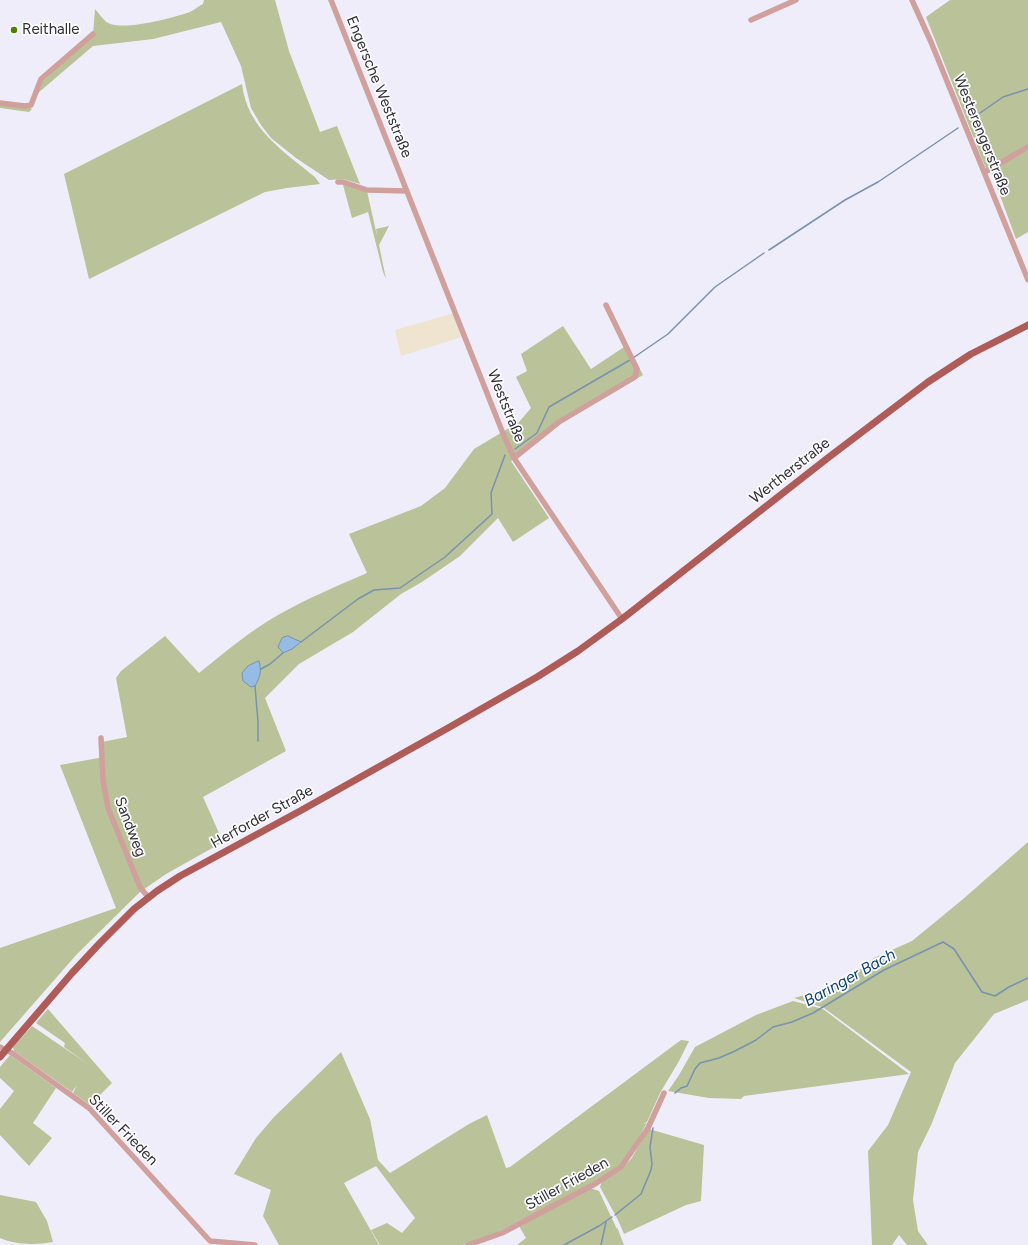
<!DOCTYPE html>
<meta charset="utf-8">
<style>
body{margin:0}
canvas{display:block;background:#efedfa}
</style>
<canvas width="1028" height="1245"></canvas>
<script>
const ctx = document.querySelector('canvas').getContext('2d');
ctx.lineJoin = 'round';
function fill(path, color) {
  ctx.fillStyle = color;
  ctx.fill(path, 'evenodd');
}
function trace(path, color, width, dash) {
  ctx.strokeStyle = color;
  ctx.lineWidth = width;
  ctx.lineCap = dash ? 'butt' : 'round';
  ctx.setLineDash(dash || []);
  ctx.stroke(path);
}
function drawText(font, color, halo, rows, align = 'center') {
  ctx.font = font + ' Figtree,sans-serif';
  ctx.lineWidth = 3.5;
  ctx.setLineDash([]);
  ctx.textBaseline = 'middle';
  ctx.strokeStyle = halo;
  ctx.fillStyle = color;
  for (const [text, x, y, turn = 0] of rows) {
    ctx.save();
    ctx.translate(x, y);
    ctx.rotate((+turn || 0) * Math.PI / 180);
    ctx.textAlign = isNaN(turn) ? turn : align;
    if (halo) ctx.strokeText(text, 0, 0);
    ctx.fillText(text, 0, 0);
    ctx.restore();
  }
}
const industrial = new Path2D(`
 M454 313 462 337 401 356 395 330Z`);
const green = new Path2D(`
 M204 0H275L289 51 320 132 337 126 360 184 343 179 329 180 296 158 271 138 261 125 251 108 241 66 221 22 153 39 93 46 38 93 43 81 93 35 95 9C99 13 103 20 108 23 125 31 172 18 190 12 194 10 199 6 203 4Z
 M950 0H1028V145L986 169 926 17Z
 M242 84C247 128 283 151 315 177L320 184 287 188 265 192 89 279 64 174Z
 M0 104 30 108 32 109 29 112 0 108Z
 M1028 150V232L1016 239 991 171Z
 M343 185H348L367 191 377 236 376 229 389 226 379 245 386 279 383 272 368 212 352 218Z
 M563 326 591 369 627 345 643 375 560 424 519 457 511 461 549 518 513 542 498 518 460 556 422 582 401 594 353 632 299 664 265 698 286 751 203 797 223 842 166 874 140 892 77 954 0 1042V948L116 908 60 765 104 757 102 742 127 737 116 678 121 671 165 636 199 673C224 653 250 631 278 615 306 599 337 586 367 573L349 534 421 506 445 488 474 449 519 422 531 408 516 377 527 371 521 354Z
 M1028 842V1000L994 1014 955 1063 932 1123 918 1152 913 1200 918 1231 928 1245H907L899 1235 892 1245H872L868 1151 888 1125 911 1072 824 1008 794 998 826 989 847 980 874 958 912 941 962 900Z
 M793 1001 823 1009 909 1074 744 1096 741 1099 709 1098 668 1091 679 1075 695 1047 756 1015Z
 M48 1009 112 1083 90 1105 73 1093 77 1085 72 1092 14 1051 13 1047 32 1026 89 1065 64 1047 65 1043 36 1023Z
 M681 1040 689 1041 679 1061 660 1093 647 1122 643 1124 647 1123 623 1164 592 1184 492 1235 463 1245H380L371 1230 387 1223 402 1233 415 1218 376 1166 344 1183 379 1245H279L263 1216 271 1190 234 1174 256 1138 274 1117 341 1052 370 1119 378 1160 390 1173 469 1124 487 1115 506 1168 510 1167Z
 M10 1055 56 1088 33 1123 52 1138 29 1166 0 1135V1109L14 1091 0 1078V1067Z
 M649 1129 704 1145 701 1201 686 1205 624 1234 618 1220 600 1187 602 1181 619 1171 631 1159Z
 M590 1189H593L599 1191 616 1227V1229L617 1227 624 1245H517L526 1238 519 1226Z
 M0 1195 36 1202 47 1221 53 1242C36 1245 16 1245 0 1238Z`);
const water = new Path2D(`
 M288 636 301 642 292 649 283 653 278 647 282 638Z
 M259 661C262 671 260 677 255 686L251 687 243 681 242 673 248 666Z`);
const stream = new Path2D(`
 M970 120 1003 97 1028 89
 M769 250 845 200 878 182 958 128
 M633 358 668 334 715 287 764 253
 M515 449 537 433 549 407 630 360
 M301 642 358 599 374 590 400 588 445 557 492 514 491 493 505 455
 M261 669 270 664 283 653
 M255 686 258 722V741
 M675 1093 681 1088 687 1086 695 1069 700 1063 719 1058 735 1051 756 1040 773 1027 792 1022 813 1013 884 970 943 942 954 949 982 992 995 996 1009 987 1028 978
 M615 1215 641 1194 651 1170 652 1164 650 1147 653 1128
 M564 1245 599 1226 612 1217
 M601 1245 606 1222`);
const minor = new Path2D(`
 M331 0 504 436 514 458 622 619
 M912 0 931 42 1028 280
 M751 20 796 0
 M0 103 25 106 31 105 41 79 93 34
 M985 172 1028 147
 M338 182H343L367 190 407 191
 M514 458 559 422 635 377 637 369 606 305
 M101 738 103 780 108 808 140 887 148 897
 M0 1047 12 1053 89 1108 210 1241 255 1245
 M468 1245 502 1233 595 1184 621 1167 648 1128 664 1093`);
const major = new Path2D(`
 M0 1057 72 973 100 943 134 909 157 891 180 876 300 811 448 728 537 677 578 651 622 619 829 457 928 382 971 354 1028 325`);
const markers = [
 [14,30,4,"#507d02"]
];
const poiNames = [
 ["Reithalle",22,30]
];
const streetNames = [
 ["Engersche Weststraße",379,87,68],
 ["Westerengerstraße",982,135,68],
 ["Weststraße",506,406,68],
 ["Wertherstraße",790,471,-38],
 ["Herforder Straße",262,817,-29],
 ["Sandweg",130,827,69],
 ["Stiller Frieden",123,1130,46],
 ["Stiller Frieden",567,1184,-29]
];
const waterNames = [
 ["Baringer Bach",850,978,-29]
];
fill(industrial, '#efe4cf');
fill(green, '#b9c298');
fill(water, '#97bce4');
trace(water, '#7892af', 1);
trace(stream, '#7892af', 1.5);
trace(minor, '#d0a09c', 5.5);
trace(major, '#af5b57', 7);
for (const [x, y, r, color] of markers) {
  const dot = new Path2D();
  dot.arc(x, y, r, 0, 2 * Math.PI);
  ctx.fillStyle = color;
  ctx.fill(dot);
  trace(dot, '#fcfcff', 1.5);
}
drawText('15px', '#302f34', '#fcfcff', poiNames, 'left');
drawText('15px', '#302f34', '#fcfcff', streetNames);
drawText('italic 16px', '#0a4273', '#fcfcff', waterNames);
</script>
